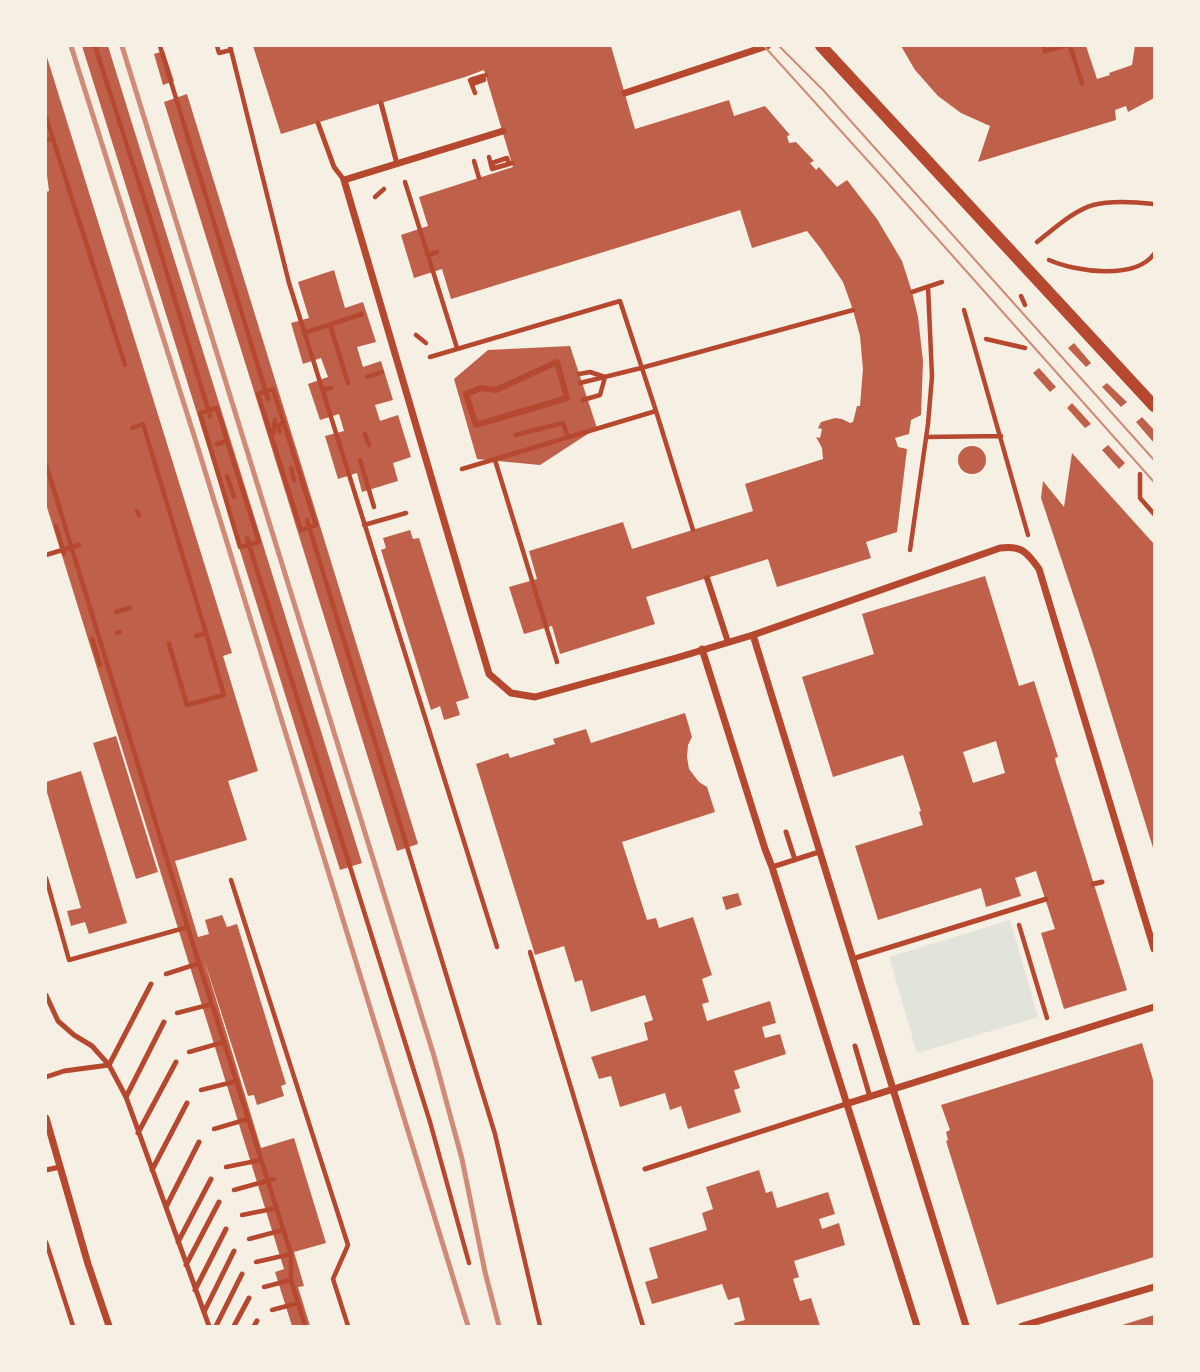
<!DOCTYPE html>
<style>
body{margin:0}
#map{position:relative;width:1200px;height:1372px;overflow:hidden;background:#f6efe4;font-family:Barlow,sans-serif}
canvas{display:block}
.frame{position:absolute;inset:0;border:47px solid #f6efe4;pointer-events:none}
</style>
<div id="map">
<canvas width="1200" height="1372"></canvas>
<div class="frame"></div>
</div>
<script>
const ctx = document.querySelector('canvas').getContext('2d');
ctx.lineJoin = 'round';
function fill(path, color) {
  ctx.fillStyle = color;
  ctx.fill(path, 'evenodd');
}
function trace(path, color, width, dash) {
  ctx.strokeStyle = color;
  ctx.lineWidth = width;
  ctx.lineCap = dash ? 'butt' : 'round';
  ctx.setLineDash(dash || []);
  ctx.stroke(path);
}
const green = new Path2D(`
 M1010 920 1038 1017 917 1053 889 957Z`);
const building = new Path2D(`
 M82 46H108L362 863 340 870Z
 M253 46H611L635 129 729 100 734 116 765 106 790 135 787 136 789 143 796 142 814 161 810 163 816 170 819 167 837 187 847 180 877 219 902 261 912 292 918 317 923 361 921 415 911 420 909 434 895 438 898 447 907 449 897 532 866 542 871 558 777 587 768 559 646 597 655 624 560 654 552 626 524 634 509 587 537 579 529 551 623 522 632 549 753 511 745 484 823 459 822 448 816 437 820 438 822 429 818 428 821 422 835 418 842 419 850 423 853 422 857 406H860L863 369 860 336 853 310 843 282 821 249 807 231 752 248 740 210 451 299 442 269 414 278 401 235 428 226 419 197 513 167 484 70 465 77 281 134Z
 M901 46H1086L1097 79 1110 75 1109 73 1132 65 1135 46H1154V98L1128 112 1126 106 1115 110 1116 120 978 162 990 126 961 113 938 96 915 70Z
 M164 51 174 81 163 85 154 54Z
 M46 54 232 653 223 656 258 771 228 781 247 840 175 861 198 937 209 934 205 920 222 915 227 927 237 924 286 1084 281 1086 284 1096 257 1105 254 1095 248 1096 203 956 261 1148 294 1138 326 1243 294 1252 304 1286 298 1287 310 1326H292L275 1272 284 1269 46 504V192L49 191 46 168Z
 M187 94 418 844 397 851 164 102Z
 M334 270 345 308 363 302 376 342 357 347 363 367 381 361 393 400 375 405 380 421 398 415 411 457 393 463 398 481 362 492 357 473 338 479 325 436 344 431 339 414 320 420 308 384 328 377 321 358 303 364 291 323 309 318 298 282Z
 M1074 343 1091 363 1086 367 1068 348Z
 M570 346 597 428 540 465 477 459 454 379 488 350Z
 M1039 368 1056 387 1050 392 1033 373Z
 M1107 383 1127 402 1121 407 1102 387Z
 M1072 403 1091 424 1085 428 1067 408Z
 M1142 417 1154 430V443L1136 422Z
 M1108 445 1125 463 1119 469 1102 450Z
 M958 460a14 14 0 1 1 28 0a14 14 0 1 1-28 0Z
 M1072 453 1154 544V851L1092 651 1041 498 1043 481 1064 507Z
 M410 530 413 539 419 538 469 698 456 702 460 715 444 720 440 706 431 710 381 550 386 548 383 538Z
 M985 576 1019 686 1034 681 1058 757 1055 758 1056 763 1127 990 1064 1009 1041 933 1055 929 1036 871 1015 878 1021 896 986 907 981 888 878 920 855 846 923 825 919 812 921 811 903 755 833 777 802 677 874 654 862 614ZM996 741 1005 773 973 783 963 752Z
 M685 713 692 737 688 745 687 757 689 769 699 782 707 787 715 812 622 842 647 920 656 918 659 928 693 917 712 975 702 979 709 1002 702 1004 707 1021 770 1001 776 1023 762 1027 765 1038 780 1034 786 1054 734 1071 740 1088 734 1090 741 1112 688 1129 681 1106 670 1110 665 1093 620 1107 611 1076 599 1079 591 1057 648 1040 644 1023 653 1020 645 995 591 1012 582 980 575 982 564 946 535 955 476 764 508 753 510 758 555 744 553 739 586 729 591 743Z
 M116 736 158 872 136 879 93 743Z
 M81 771 127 923 89 934 85 922 71 926 67 911 81 908 46 789V782Z
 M738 893 742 905 726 910 722 897Z
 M1142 1043 1154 1083V1257L997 1305 946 1141 948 1140 946 1132 950 1130 941 1105Z
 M759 1170 766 1193 772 1191 777 1208 828 1192 835 1214 819 1219 822 1229 839 1223 845 1245 794 1261 799 1277 793 1279 800 1301 811 1298 820 1326H735L734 1323 745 1320 739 1297 728 1300 722 1284 652 1304 645 1282 658 1278 649 1248 707 1230 702 1213 713 1209 706 1187Z
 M1154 1315V1326H1119Z`);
const path = new Path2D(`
 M95 46 150 217 210 416
 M160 46 268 399
 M217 46 219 53 231 50
 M230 46 289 283 497 947
 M1044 46 1045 51 1064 46
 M1070 46 1082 83
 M475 93 470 80 483 76 484 80 473 84 472 80 486 75
 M46 117 53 139
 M46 140 53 139 125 365
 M489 157 492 169 509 164 507 158 492 163 494 168 512 163
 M474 161 479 178
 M405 182 457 348
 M375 197 384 189
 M1037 242C1054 229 1073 211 1093 205 1112 200 1136 202 1154 204
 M428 255 437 252
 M1049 260C1076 272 1135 280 1154 254
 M912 292 942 282
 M1021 296 1025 305
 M964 310 1028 535
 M330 325 348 383
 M304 333 362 314
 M416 335 426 343
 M986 339 1025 348
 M430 357 620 301 656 411 462 469
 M579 374 590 372 605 377 600 395 583 400
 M367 377 382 372
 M580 383 641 368 853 310
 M273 389 316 525 301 530 258 394Z
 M322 390 331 388
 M656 411 693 530
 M132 428 143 424 206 633
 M280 432 277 426 284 423
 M273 434 275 420
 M365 434 369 445
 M515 435 563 423 568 437
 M926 437 1001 436
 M217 444 227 441 259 542 240 547 200 413 217 408 227 441
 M360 460 374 507
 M495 460 557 662
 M46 464 191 938 291 1254V1280L305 1326
 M291 468 294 480
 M1140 474V498L1154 514
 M227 476 234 497
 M137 511 139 515
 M307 520 495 1134 540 1326
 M364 525 406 513
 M56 526 64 554
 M247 538 430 1122 469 1263
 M910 550 928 424 932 376 928 287
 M46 555 79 545
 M116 612 130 608
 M117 633 120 632
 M92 639 100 665
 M169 644 187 705 224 695 206 633 196 636
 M46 878 69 960 188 927
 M231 880 348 1245 333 1279 348 1326
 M1019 925 1047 1018
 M530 952 643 1326
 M166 974 200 963
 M177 1013 212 1004
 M189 1052 224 1042
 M201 1090 237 1081
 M214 1129 248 1119
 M226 1167 261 1160
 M234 1190 274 1179
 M242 1215 277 1208
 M249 1239 283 1230
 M46 1242 73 1326
 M256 1262 291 1254
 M264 1287 291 1280
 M272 1310 298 1303`);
const service = new Path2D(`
 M381 103 397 164
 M318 123 334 167 344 180
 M786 832 795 860
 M772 867 819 852
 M1093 884 1102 882
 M852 959 1046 899
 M46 995 58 1021 74 1035 92 1046 109 1065 126 1097 209 1326
 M855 1046 870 1097
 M109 1065 151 984
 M46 1077 64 1071 109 1065
 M126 1097 164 1022
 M138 1133 176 1062
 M645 1169 846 1104
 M46 1170 60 1167
 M152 1170 187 1103
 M166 1207 199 1142
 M178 1242 211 1179
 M186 1265 219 1202
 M195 1290 226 1229
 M204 1312 234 1251
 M216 1326 242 1274
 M234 1326 249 1298
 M254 1326 257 1321`);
const pedestrian = new Path2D(`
 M557 362 567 398 476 425 466 394 481 388 496 390Z
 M707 578 728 642`);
const minor = new Path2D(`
 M625 93 767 46
 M503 131 344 180 489 674 511 693 535 697 676 658 753 635 1000 548C1021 545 1027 552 1039 569L1154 949
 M753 635 966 1326
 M702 649 765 849 772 867 917 1326
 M846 1104 1154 1007
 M46 1118 88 1264 109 1326
 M1022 1326 1154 1287`);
const tertiary = new Path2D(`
 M821 46 1154 406`);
const tram = new Path2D(`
 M764 46 878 172 1154 482
 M779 46 823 90 1154 460`);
const rail = new Path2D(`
 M71 46 197 445 468 1326
 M122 46 434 1056 462 1159 485 1272 499 1326`);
fill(green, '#e2e4dc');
fill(building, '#bf614a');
trace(path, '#b5482f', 4.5);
trace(service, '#b5482f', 5);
trace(pedestrian, '#b5482f', 6);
trace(minor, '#b5482f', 7);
trace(tertiary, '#b5482f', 12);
trace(tram, '#cf8b77', 2);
trace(rail, '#cf8b77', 5);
</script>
